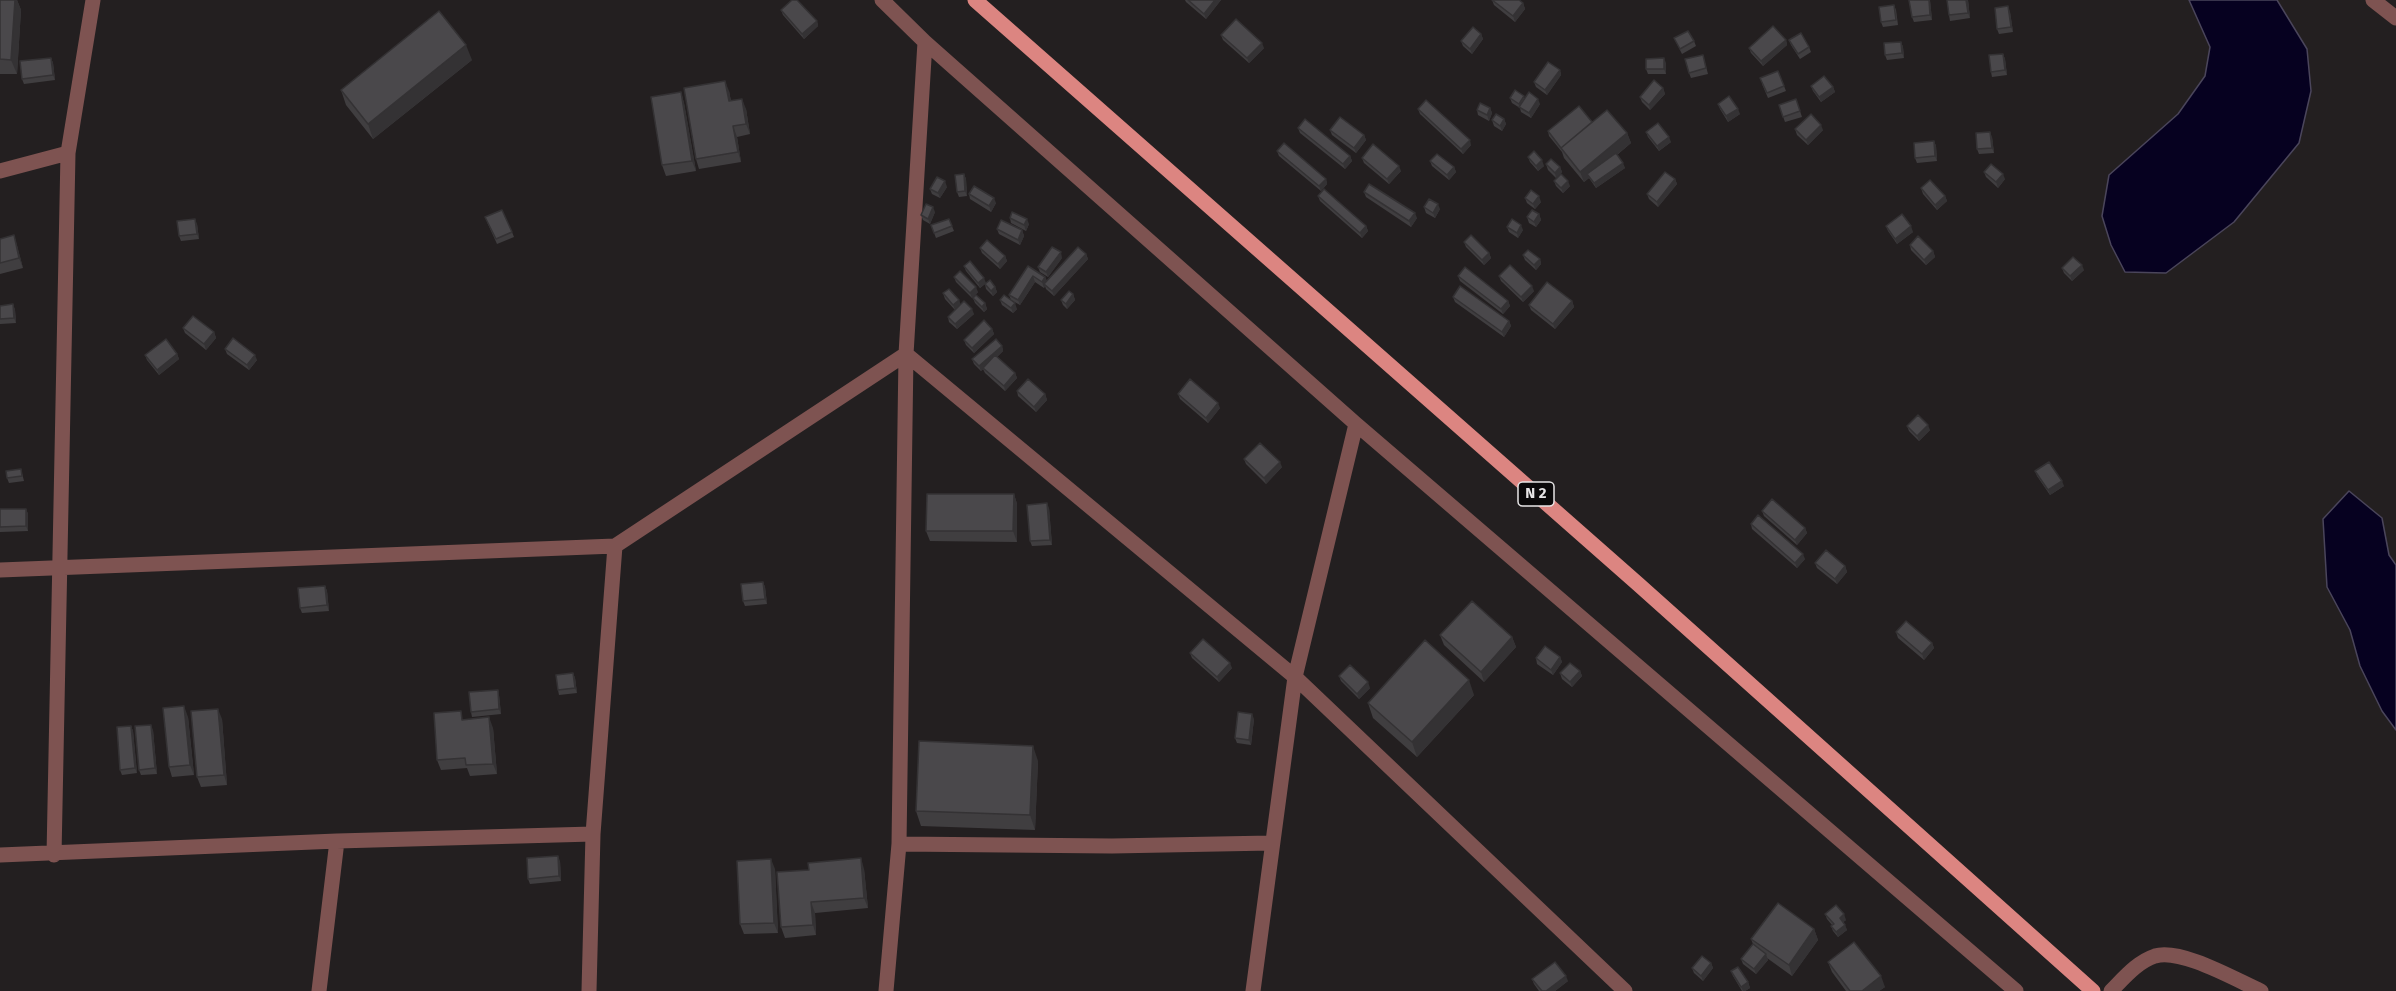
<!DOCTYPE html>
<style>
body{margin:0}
canvas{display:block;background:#231f20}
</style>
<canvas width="2396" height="991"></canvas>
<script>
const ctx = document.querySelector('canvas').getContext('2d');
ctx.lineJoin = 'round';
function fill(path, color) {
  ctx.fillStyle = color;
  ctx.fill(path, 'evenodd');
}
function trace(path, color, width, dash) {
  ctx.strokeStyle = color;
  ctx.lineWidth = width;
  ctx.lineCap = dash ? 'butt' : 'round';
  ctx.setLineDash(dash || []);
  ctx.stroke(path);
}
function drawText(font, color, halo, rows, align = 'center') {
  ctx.font = font + ' "Fira Sans",sans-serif';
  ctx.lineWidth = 5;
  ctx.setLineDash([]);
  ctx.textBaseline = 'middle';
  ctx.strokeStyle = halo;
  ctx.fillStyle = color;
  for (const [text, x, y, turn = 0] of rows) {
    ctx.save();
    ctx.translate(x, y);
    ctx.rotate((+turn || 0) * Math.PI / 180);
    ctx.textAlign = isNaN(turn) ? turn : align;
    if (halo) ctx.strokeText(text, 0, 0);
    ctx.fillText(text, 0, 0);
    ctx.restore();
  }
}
const water = new Path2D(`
 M2189 0H2277L2307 49 2311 91 2299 143 2234 222 2166 273 2125 272 2111 245 2102 216 2109 175 2178 114 2205 76 2210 47Z
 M2349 491 2382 518 2389 555 2396 565V730L2382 711 2360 666 2350 630 2327 587 2323 519Z`);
const street = new Path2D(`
 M882 0 925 42 1356 424 2016 991
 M2373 0 2396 18
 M68 153 93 0
 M0 171 68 153 54 855
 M906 354 1295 677 1625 991
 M0 570 615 546
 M337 841 593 834
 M899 844 1112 846 1271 843
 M0 855 337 841 319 991
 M589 991 593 834 615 546 906 354
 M886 991 899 844 906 354 925 42
 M1253 991 1295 677 1356 424
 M2111 991C2124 978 2137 962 2155 956 2181 948 2236 980 2261 991`);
const primary = new Path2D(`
 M975 0 1638 584 2093 991`);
const wall = new Path2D(`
 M0 0H17L21 10 17 74H0Z
 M1185 0H1221L1206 19 1186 2Z
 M1492 0 1523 3 1525 9 1515 22 1494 5Z
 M1929 0H1930L1932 20 1914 22 1912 17Z
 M1947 0H1968L1970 18 1950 21 1949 15Z
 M1894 5 1896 10 1898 25 1883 27 1881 22Z
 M781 10 817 21 818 26 804 39 783 15Z
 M2010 12 2013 32 1999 34 1997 29Z
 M1481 34 1483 39 1472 54 1463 46 1461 41Z
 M1221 35 1264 48 1249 63 1223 40Z
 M1674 38 1694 41 1696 46 1682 54Z
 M1786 40 1787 45 1763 66 1751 53 1749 48Z
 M1789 40 1809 47 1811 52 1800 59 1791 45Z
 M1901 42 1903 47 1904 58 1887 60 1885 55Z
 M2003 54 2005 59 2007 75 1992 77 1991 72Z
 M1703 55 1708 74 1691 78 1689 73Z
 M51 58 53 63 55 80 24 84 22 79Z
 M472 60 373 139 346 105 341 90Z
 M1666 63V74H1648L1646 69Z
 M1560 70 1561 75 1547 95 1536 87 1534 82Z
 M1778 71 1786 91 1768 98 1762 84Z
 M1811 86 1833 87 1835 92 1821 102 1813 91Z
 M1663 88 1665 94 1650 110 1642 102 1640 97Z
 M729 91 731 101 746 109 750 134 737 137 741 162 699 169 696 159Z
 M681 92 684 103 696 171 666 176 662 165Z
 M1510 98H1525L1540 104 1531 118 1521 112 1520 108 1512 103Z
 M1796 99 1802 117 1785 122 1779 105Z
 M1718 104 1740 114 1728 122 1720 109Z
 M1490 108 1492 113 1489 121 1478 115 1477 110Z
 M1418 109 1471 145 1463 154 1420 114Z
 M1504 119 1506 124 1502 131 1494 126 1492 120Z
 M1592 122 1627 133 1631 143 1617 155 1625 168 1596 188 1589 178 1584 182 1564 158 1562 152 1549 136 1548 131Z
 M1298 128 1350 156 1352 161 1345 169 1300 133Z
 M1795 129 1823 130 1808 145 1797 135Z
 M1330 130 1364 135 1366 140 1356 153 1332 135Z
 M1646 132 1671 142 1659 151 1648 137Z
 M1992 137 1994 153 1979 154 1977 149Z
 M1934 141 1936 146 1937 161 1917 163 1915 158Z
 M1277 151 1326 179 1327 184 1321 191 1279 156Z
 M1528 157 1544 166 1538 171 1530 162Z
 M1362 158 1401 171 1389 184 1364 163Z
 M1430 161 1454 167 1456 172 1449 180 1432 166Z
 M1546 164 1560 167 1562 172 1556 178 1548 170Z
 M1984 172 2005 179 1998 188 1986 177Z
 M964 174 966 179 967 196 959 197 957 192Z
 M1675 179 1677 184 1658 207 1649 199 1647 194Z
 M1554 181 1570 186 1563 193 1556 186Z
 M947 187 940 198 932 194 930 189Z
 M1921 188 1945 196 1947 201 1937 210 1923 194Z
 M1364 192 1417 218 1411 227 1366 197Z
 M969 194 996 203 991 212 970 199Z
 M1318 196 1366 226 1368 231 1362 238 1320 201Z
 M1525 198 1541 202 1535 209 1527 203Z
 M1424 207 1440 209 1435 218 1426 213Z
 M935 212 930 224 923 220 921 215Z
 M1539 214 1541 220 1536 227 1529 223 1527 217Z
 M1010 218 1029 224 1026 231 1011 223Z
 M949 219 954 231 936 238 931 225Z
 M487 222 512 232 514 237 497 244Z
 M197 224 199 239 181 241 179 236Z
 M1886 226 1913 232 1897 244 1888 231Z
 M1507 227 1523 230 1518 238 1509 232Z
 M997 229 1022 230 1024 236 1020 245 999 234Z
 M14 235 23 268 0 274V239Z
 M1464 242 1489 253 1491 258 1484 265 1466 247Z
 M1910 245 1933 251 1935 257 1926 265 1911 250Z
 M980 248 1005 256 1007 261 1000 269 982 253Z
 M1086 254 1088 259 1054 296 1046 289 1045 286 1044 288 1035 282 1020 305 1011 300 1009 295 1028 266 1045 277 1047 281Z
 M1523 255 1540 259 1541 264 1536 270 1525 260Z
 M1062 258 1048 277 1040 272 1038 267Z
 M964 266 986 283 995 287 997 292 993 296 986 289 985 284 980 288 966 271Z
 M2062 268 2084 270 2072 281 2064 273Z
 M1458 276 1508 301 1510 306 1503 314 1460 281Z
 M1499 276 1534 291 1523 302 1501 281Z
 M954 277 978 292 972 298 956 282Z
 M943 293 959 300 960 305 974 314 957 329 949 322 948 317 955 310 945 299Z
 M1073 294 1075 300 1067 309 1063 305 1061 300Z
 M1453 297 1509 321 1511 326 1504 337 1455 302Z
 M973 298 985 303 987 309 984 312 975 303Z
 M1000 300 1017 309 1013 313 1002 305Z
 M1572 301 1574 307 1555 329 1531 310 1529 305Z
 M13 304 15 310 16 323 0 324V306Z
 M183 328 214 332 216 338 206 350 185 333Z
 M992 329 994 334 974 353 966 345 964 340Z
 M1002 346 1003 351 997 357 1015 373 1017 378 1005 391 985 373 983 369 981 371 974 364 972 359Z
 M225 349 257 360 249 370 227 354Z
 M177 354 179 359 159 375 147 360 145 355Z
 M1017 391 1045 394 1047 400 1036 412 1018 396Z
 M1178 394 1220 408 1208 423 1180 399Z
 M1907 426 1930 430 1919 441 1909 431Z
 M1244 459 1282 467 1266 484 1246 464Z
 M21 469 24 481 9 483 7 478Z
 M2035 471 2064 486 2050 495 2037 476Z
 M1014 494 1017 504V542L930 541 926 531Z
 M1049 508 1052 545 1032 546 1030 541Z
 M0 509H26L28 514V531L0 532Z
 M1762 511 1805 528 1807 533 1797 545 1764 516Z
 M1751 524 1805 559 1797 568 1752 529Z
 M1815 563 1845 566 1847 572 1837 584 1817 568Z
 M763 582 765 587 767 604 745 606 743 601Z
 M325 586 327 591 329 611 302 613 300 608Z
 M1896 632 1932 643 1934 648 1924 660 1898 638Z
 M1440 635 1512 637 1516 647 1484 682 1444 645Z
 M1190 653 1232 668 1219 682 1192 658Z
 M1560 657 1562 662 1553 675 1537 664 1536 658Z
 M1580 671 1582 676 1572 687 1562 679 1560 673Z
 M573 673 575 678 577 693 559 695 558 690Z
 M1339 676 1370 688 1359 699 1341 681Z
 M498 690 499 695 501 714 472 717 471 712Z
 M1474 695 1417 757 1373 718 1368 703Z
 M188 717 194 775 172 777 169 767Z
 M222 719 227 785 201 787 197 777Z
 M1254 719 1251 745 1237 743 1235 738Z
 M464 720 493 728 497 774 470 776 467 768 441 770 437 760Z
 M131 726 133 731 137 773 122 775 120 770Z
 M153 730 157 774 141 775 139 770Z
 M1038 761 1035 830 921 826 916 811Z
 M560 861 561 881 530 884 528 879Z
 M775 869 778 933 744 934 740 924Z
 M864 869 868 908 815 913 816 935 785 938 781 927 809 870Z
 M1825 914 1846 920 1843 922 1847 930 1838 937 1833 931 1831 926 1832 925 1827 919Z
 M1814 929 1818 940 1792 976 1767 958 1768 960 1756 974 1743 964 1741 959 1753 944 1751 939Z
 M1828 962 1885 987 1879 991H1846L1832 972Z
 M1711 963 1713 968 1703 981 1694 973 1692 968Z
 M1731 971 1748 982 1750 988 1745 991H1742L1733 976Z
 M1532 979 1568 981 1555 991H1539L1534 984Z`);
const shadedWall = new Path2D(`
 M15 0H17L21 10 17 74 11 60Z
 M1215 0H1221L1206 19 1204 14Z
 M1929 0 1930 1 1932 20 1930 15Z
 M1966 0H1968L1970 18 1968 13Z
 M1523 3 1525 9 1515 22 1513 16Z
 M2008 6 2010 12 2013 32 2011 27Z
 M817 21 818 26 804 39 802 34Z
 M1481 34 1483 39 1472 54 1470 49Z
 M1786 40 1787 45 1763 66 1761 61Z
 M1901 42 1903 47 1904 58 1902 53Z
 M1262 43 1264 48 1249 63 1247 58Z
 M466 45 472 60 373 139 368 124Z
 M2003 54 2005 59 2007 75 2005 70Z
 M51 58 53 63 55 80 53 75Z
 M1664 58 1666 63V74L1664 69Z
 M1560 70 1561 75 1547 95 1545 90Z
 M725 81 729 91 733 112 729 101Z
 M1833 87 1835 92 1821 102 1819 97Z
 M1663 88 1665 94 1650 110 1649 105Z
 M681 92 684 103 696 171 692 161Z
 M742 99 746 109 750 134 746 124Z
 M1538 99 1540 104 1531 118 1529 113Z
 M1490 108 1492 113 1489 121 1487 115Z
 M1738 109 1740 114 1728 122 1726 116Z
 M1504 119 1506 124 1502 131 1500 126Z
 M1821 125 1823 130 1808 145 1806 140Z
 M733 126 737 137 741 162 738 152Z
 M1990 132 1992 137 1994 153 1992 148Z
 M1627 133 1631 143 1590 177 1587 174 1589 178 1584 182 1580 172Z
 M1364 135 1366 140 1356 153 1354 148Z
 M1669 137 1671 142 1659 151 1657 146Z
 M1470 140 1471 145 1463 154 1461 149Z
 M1934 141 1936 146 1937 161 1935 156Z
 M1350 156 1352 161 1345 169 1343 164Z
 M1542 160 1544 166 1538 171 1536 166Z
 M1623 163 1625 168 1596 188 1594 183Z
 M1399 166 1401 171 1389 184 1387 179Z
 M1454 167 1456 172 1449 180 1447 175Z
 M1560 167 1562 172 1556 178 1555 173Z
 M964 174 966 179 967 196 965 191Z
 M2003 174 2005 179 1998 188 1996 182Z
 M1326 179 1327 184 1321 191 1319 186Z
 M1675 179 1677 184 1658 207 1657 202Z
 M945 181 947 187 940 198 938 193Z
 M1568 181 1570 186 1563 193 1561 188Z
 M1539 196 1541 202 1535 209 1533 204Z
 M1945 196 1947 201 1937 210 1935 205Z
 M994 198 996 203 991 212 989 206Z
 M1438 204 1440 209 1435 218 1433 213Z
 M933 207 935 212 930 224 928 219Z
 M1415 213 1417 218 1411 227 1409 221Z
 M1539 214 1541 220 1536 227 1534 222Z
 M195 219 197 224 199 239 197 234Z
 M1027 219 1029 224 1026 231 1024 225Z
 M1521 225 1523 230 1518 238 1517 233Z
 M1366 226 1368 231 1362 238 1360 233Z
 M1911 226 1913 232 1897 244 1895 239Z
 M1022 230 1024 236 1020 245 1018 240Z
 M14 235 17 245 23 268 19 258Z
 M1933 251 1935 257 1926 265 1924 260Z
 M1061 252 1062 258 1048 277 1046 272Z
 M1489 253 1491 258 1484 265 1482 260Z
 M1086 254 1088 259 1054 296 1052 291Z
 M1005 256 1007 261 1000 269 998 264Z
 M1540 259 1541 264 1536 270 1534 265Z
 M2082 265 2084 270 2072 281 2070 276Z
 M1033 276 1035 282 1020 305 1018 300Z
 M1045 277 1047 282 1044 284 1045 286 1044 288 1042 282Z
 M984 278 986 283 980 288 978 283Z
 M1532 286 1534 291 1523 302 1521 297Z
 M976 287 978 292 972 298 970 293Z
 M995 287 997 292 993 296 991 291Z
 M1073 294 1075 300 1067 309 1066 304Z
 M959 300 961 306 955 310 953 305Z
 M1508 301 1510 306 1503 314 1501 309Z
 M1572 301 1574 307 1555 329 1553 324Z
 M985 303 987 309 984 312 982 307Z
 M1015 303 1017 309 1013 313 1011 308Z
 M13 304 15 310 16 323 14 318Z
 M972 309 974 314 957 329 955 324Z
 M1509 321 1511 326 1504 337 1502 332Z
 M992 329 994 334 974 353 972 348Z
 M214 332 216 338 206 350 204 344Z
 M1002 346 1003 351 981 371 979 366Z
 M177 354 179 359 159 375 157 370Z
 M255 355 257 360 249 370 247 365Z
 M1015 373 1017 378 1005 391 1004 386Z
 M1045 394 1047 400 1036 412 1034 407Z
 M1218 403 1220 408 1208 423 1206 418Z
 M1928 425 1930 430 1919 441 1917 436Z
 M1280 462 1282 467 1266 484 1264 478Z
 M2062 481 2064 486 2050 495 2048 490Z
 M1014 494 1017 504V542L1013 531Z
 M1047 503 1049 508 1052 545 1050 540Z
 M26 509 28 514V531L26 526Z
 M1805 528 1807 533 1797 545 1795 540Z
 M1803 554 1805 559 1797 568 1795 563Z
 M1845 566 1847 572 1837 584 1835 579Z
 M763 582 765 587 767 604 765 599Z
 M325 586 327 591 329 611 327 605Z
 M1512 637 1516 647 1484 682 1481 672Z
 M1932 643 1934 648 1924 660 1922 654Z
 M1560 657 1562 662 1553 675 1551 670Z
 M1230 663 1232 668 1219 682 1217 677Z
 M1580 671 1582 676 1572 687 1570 682Z
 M573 673 575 678 577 693 575 688Z
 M1469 680 1474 695 1417 757 1412 742Z
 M1368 682 1370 688 1359 699 1357 694Z
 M498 690 499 695 501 714 499 709Z
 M184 706 188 717 194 775 190 765Z
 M218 709 222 719 227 785 224 775Z
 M1252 714 1254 719 1251 745 1249 740Z
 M489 717 493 728 497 774 493 764Z
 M151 725 153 730 157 774 155 768Z
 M131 726 133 731 137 773 135 768Z
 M1033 746 1038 761 1035 830 1030 815Z
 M558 856 560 861 561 881 559 876Z
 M861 858 864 869 868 908 864 898Z
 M771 859 775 869 778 933 774 923Z
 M811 902 815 913 816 935 813 925Z
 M1844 914 1846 920 1841 924 1840 918Z
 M1845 925 1847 930 1838 937 1836 932Z
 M1814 929 1818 940 1792 976 1789 965Z
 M1766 954 1768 960 1756 974 1754 969Z
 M1711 963 1713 968 1703 981 1701 976Z
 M1566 976 1568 981 1555 991H1546Z
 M1881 976 1885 987 1879 991H1862Z
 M1748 982 1750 988 1745 991H1743L1741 987Z`);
const building = new Path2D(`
 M0 0H15L11 60 0 59Z
 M792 0H797L817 21 802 34 781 10Z
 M1188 0H1215L1204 14Z
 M1492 0H1519L1523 3 1513 16Z
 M1909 0H1929L1930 15 1912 17Z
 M1947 0H1966L1968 13 1949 15Z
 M1894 5 1896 20 1881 22 1879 7Z
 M2008 6 2011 27 1997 29 1995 8Z
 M439 11 466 45 368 124 341 90Z
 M1236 19 1262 43 1247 58 1221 35Z
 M1773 26 1786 40 1761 61 1749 48Z
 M1473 27 1481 34 1470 49 1461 41Z
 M1688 31 1694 41 1680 49 1674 38Z
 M1801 33 1809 47 1798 54 1789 40Z
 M1901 42 1902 53 1885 55 1884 43Z
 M2003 54 2005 70 1991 72 1989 55Z
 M1703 55 1706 68 1689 73 1685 59Z
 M51 58 53 75 22 79 20 61Z
 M1664 58V69H1646V59Z
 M1548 62 1560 70 1545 90 1534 82Z
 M1778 71 1784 86 1767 93 1760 78Z
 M1824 76 1833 87 1819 97 1811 86Z
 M1654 80 1663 88 1649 105 1640 97Z
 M725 81 729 101 742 99 746 124 733 126 738 152 696 159 684 88Z
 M1515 90 1524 96 1519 104 1510 98Z
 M681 92 692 161 662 165 651 97Z
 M1529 92 1538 99 1529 113 1519 107Z
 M1729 96 1738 109 1726 116 1718 104Z
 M1796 99 1800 111 1783 117 1779 105Z
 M1426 100 1470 140 1461 149 1418 109Z
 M1480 103 1490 108 1487 115 1477 110Z
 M1579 106 1592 122 1561 148 1548 131Z
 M1607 110 1627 133 1580 172 1561 148Z
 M1496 114 1504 119 1500 126 1492 120Z
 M1811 114 1821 125 1806 140 1795 129Z
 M1340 117 1364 135 1354 148 1330 130Z
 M1305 119 1350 156 1343 164 1298 128Z
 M1658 123 1669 137 1657 146 1646 132Z
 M1990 132 1992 148 1977 149 1976 133Z
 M1934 141 1935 156 1915 158 1914 143Z
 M1284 143 1326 179 1319 186 1277 151Z
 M1373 144 1399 166 1387 179 1362 158Z
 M1534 151 1542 160 1536 166 1528 157Z
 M1616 153 1623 163 1594 183 1587 174Z
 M1437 154 1454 167 1447 175 1430 161Z
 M1551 159 1560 167 1555 173 1546 164Z
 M1991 164 2003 174 1996 182 1984 172Z
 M1665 172 1675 179 1657 202 1647 194Z
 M964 174 965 191 957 192 955 175Z
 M1561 174 1568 181 1561 188 1554 181Z
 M937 177 945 181 938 193 930 189Z
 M1930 180 1945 196 1935 205 1921 188Z
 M1369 184 1415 213 1409 221 1364 192Z
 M974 186 994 198 989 206 969 194Z
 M1324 189 1366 226 1360 233 1318 196Z
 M1531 190 1539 196 1533 204 1525 198Z
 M1429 199 1438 204 1433 213 1424 207Z
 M926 204 933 207 928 219 921 215Z
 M502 210 512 232 496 239 485 217Z
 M1532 210 1539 214 1534 222 1527 217Z
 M1012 212 1027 219 1024 225 1010 218Z
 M1902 214 1911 226 1895 239 1886 226Z
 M195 219 197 234 179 236 177 221Z
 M949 219 952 226 934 233 931 225Z
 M1512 219 1521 225 1517 233 1507 227Z
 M1001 220 1022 230 1018 240 997 229Z
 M14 235 19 258 0 263V239Z
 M1471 235 1489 253 1482 260 1464 242Z
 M1918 236 1933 251 1924 260 1910 245Z
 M987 240 1005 256 998 264 980 248Z
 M1052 247 1061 252 1046 272 1038 267Z
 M1078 247 1086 254 1052 291 1044 284Z
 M1528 250 1540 259 1534 265 1523 255Z
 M2073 257 2082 265 2070 276 2062 268Z
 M970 261 984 278 978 283 964 266Z
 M1510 265 1532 286 1521 297 1499 276Z
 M1028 266 1045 277 1042 282 1033 276 1018 300 1009 295Z
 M1465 267 1508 301 1501 309 1458 276Z
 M960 271 976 287 970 293 954 277Z
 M990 280 995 287 991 291 985 284Z
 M1547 282 1572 301 1553 324 1529 305Z
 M1460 286 1509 321 1502 332 1453 297Z
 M949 289 959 300 953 305 943 293Z
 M1069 291 1073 294 1066 304 1061 300Z
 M976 295 985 303 982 307 973 298Z
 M1004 295 1015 303 1011 308 1000 300Z
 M964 301 972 309 955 324 948 317Z
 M13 304 14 318 0 319V306Z
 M193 316 214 332 204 344 183 328Z
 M984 320 992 329 972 348 964 340Z
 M233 338 255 355 247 365 225 349Z
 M166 339 177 354 157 370 145 355Z
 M996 339 1002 346 979 366 972 359Z
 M995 355 1015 373 1004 386 983 368Z
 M1028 379 1045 394 1034 407 1017 391Z
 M1190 379 1218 403 1206 418 1178 394Z
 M1918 415 1928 425 1917 436 1907 426Z
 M1260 443 1280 462 1264 478 1244 459Z
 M2049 462 2062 481 2048 490 2035 471Z
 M21 469 22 476 7 478 6 471Z
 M927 494H1014L1013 531H926Z
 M1772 499 1805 528 1795 540 1762 511Z
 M1047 503 1050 540 1030 541 1027 505Z
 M0 509H26V526L0 527Z
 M1758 515 1803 554 1795 563 1751 524Z
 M1826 550 1845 566 1835 579 1815 563Z
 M763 582 765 599 743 601 741 584Z
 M325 586 327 605 300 608 298 588Z
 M1472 601 1512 637 1481 672 1440 635Z
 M1906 621 1932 643 1922 654 1896 632Z
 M1203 639 1230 663 1217 677 1190 653Z
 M1425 640 1469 680 1412 742 1368 703Z
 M1545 646 1560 657 1551 670 1536 658Z
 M1570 663 1580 671 1570 682 1560 673Z
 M1350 665 1368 682 1357 694 1339 676Z
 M573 673 575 688 558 690 556 675Z
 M498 690 499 709 471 712 469 692Z
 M184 706 190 765 169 767 163 708Z
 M218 709 224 775 197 777 191 711Z
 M461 711 462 720 489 717 493 764 466 765 465 758 437 760 434 713Z
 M1238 712 1252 714 1249 740 1235 738Z
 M151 725 155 768 139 770 135 726Z
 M131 726 135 768 120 770 117 727Z
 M919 741 1033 746 1030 815 916 811Z
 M558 856 559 876 528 879 527 858Z
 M861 858 864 898 811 902 813 925 781 927 777 872 809 870 808 863Z
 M771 859 774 923 740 924 737 861Z
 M1778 903 1814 929 1789 965 1751 939Z
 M1836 905 1844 914 1840 918 1845 925 1836 932 1831 926 1834 924 1825 914Z
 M1854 942 1881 976 1862 991H1850L1828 962Z
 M1753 944 1766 954 1754 969 1741 959Z
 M1702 956 1711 963 1701 976 1692 968Z
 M1555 962 1566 976 1546 991H1542L1532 979Z
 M1738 967 1748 982 1741 987 1731 971Z`);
const shields = [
 [1536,494,36]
];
const shieldNames = [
 ["N 2",1536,494]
];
fill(water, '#060120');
trace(water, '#4a455b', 1.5);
trace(street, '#7e5351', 15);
trace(primary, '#dc8581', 15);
fill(wall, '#403e40');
fill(shadedWall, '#343234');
fill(building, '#4a484b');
trace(building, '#343234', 1.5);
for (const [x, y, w] of shields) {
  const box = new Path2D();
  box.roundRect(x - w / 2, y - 12, w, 24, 4.5);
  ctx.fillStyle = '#0b090a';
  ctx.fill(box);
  trace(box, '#e7e5e6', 1.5);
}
drawText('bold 15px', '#e7e5e6', null, shieldNames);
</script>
